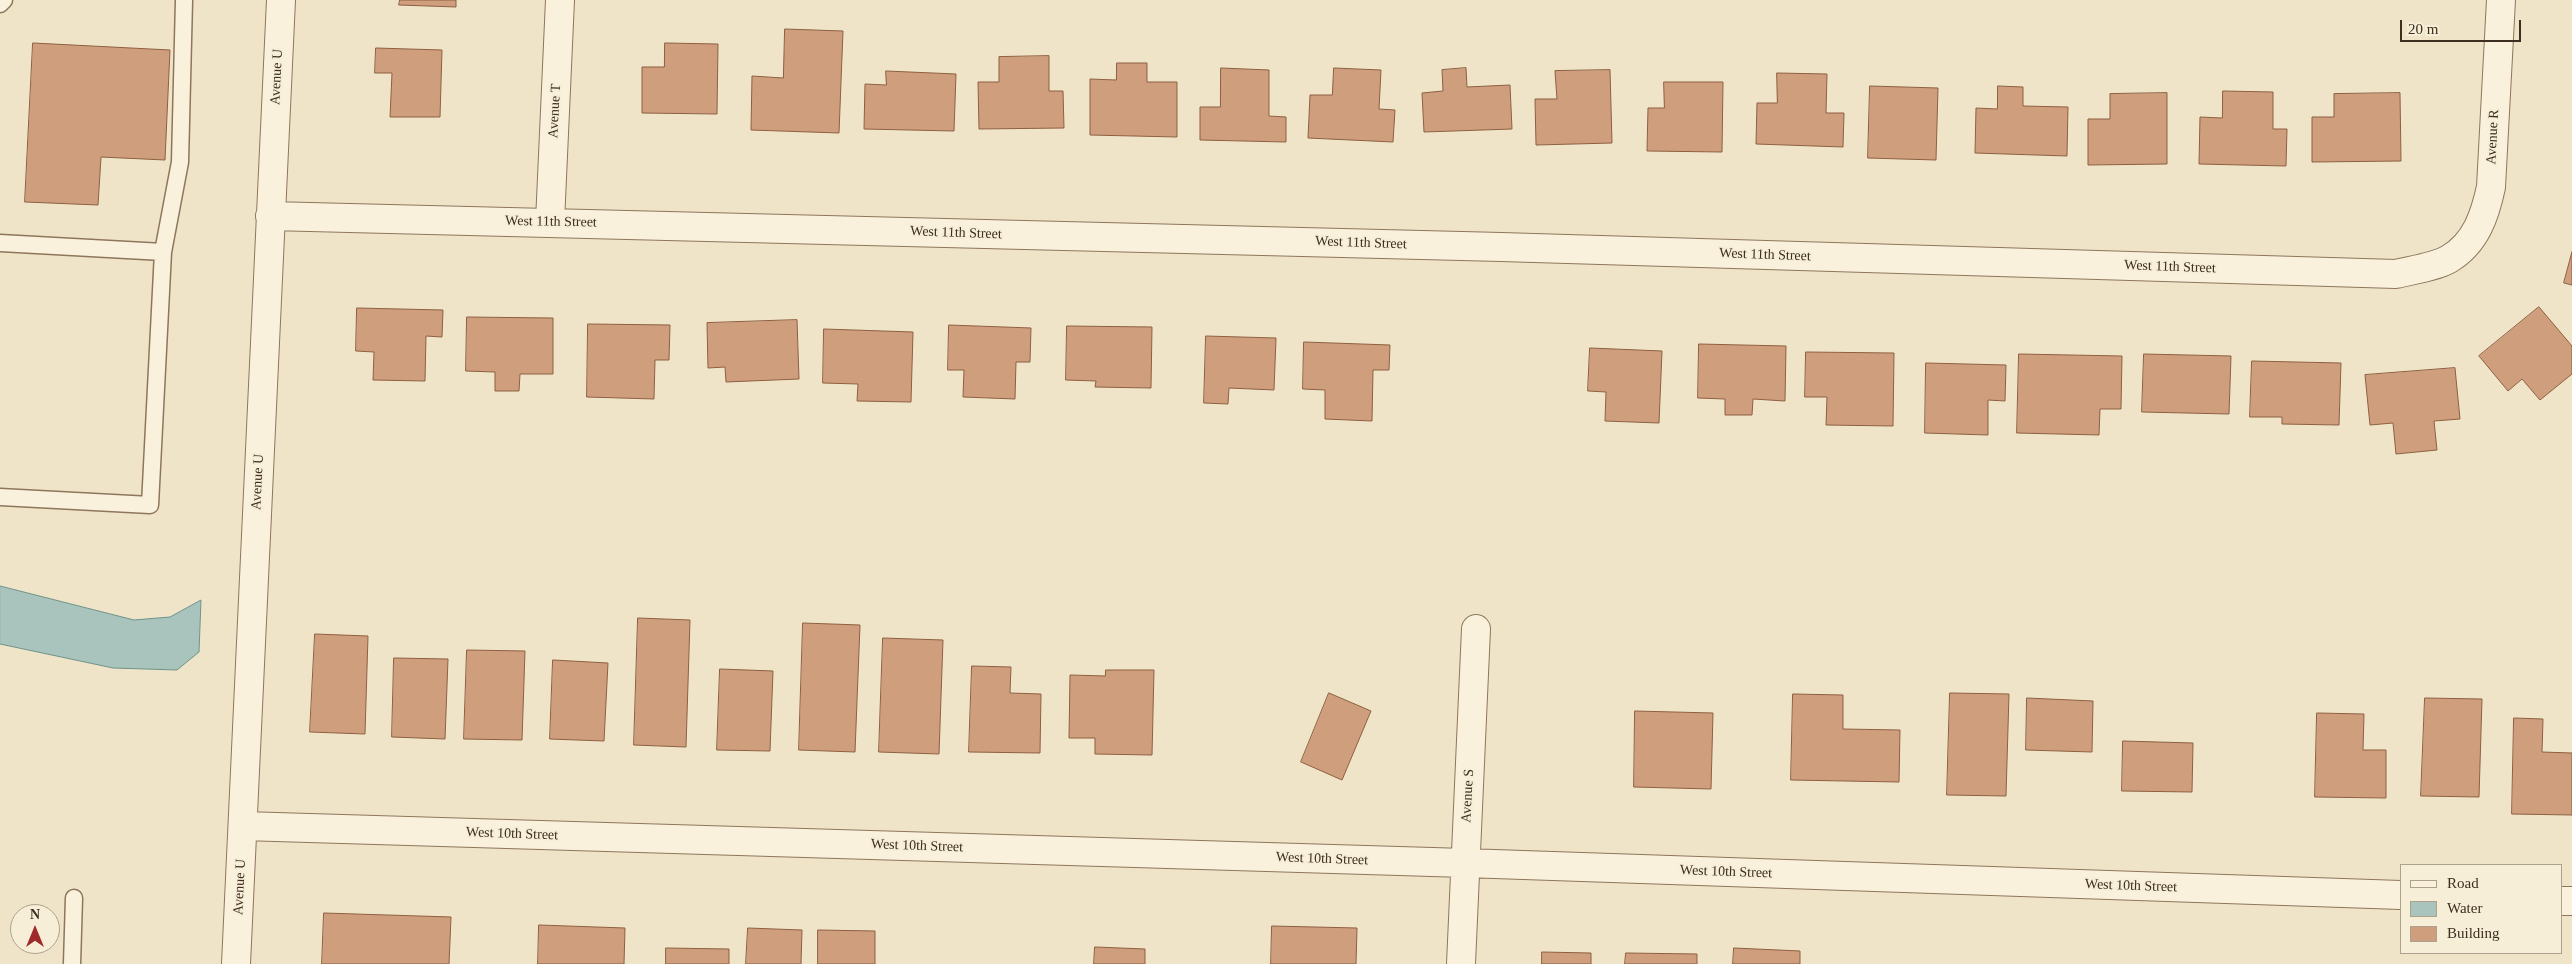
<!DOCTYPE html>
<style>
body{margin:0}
#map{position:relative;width:2572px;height:964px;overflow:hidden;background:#f0e4c8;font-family:"Times New Roman",serif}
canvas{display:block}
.legend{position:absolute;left:2400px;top:864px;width:162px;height:90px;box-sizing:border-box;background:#f7eed8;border:1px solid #ada18e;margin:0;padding:6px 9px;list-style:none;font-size:15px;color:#3d2e20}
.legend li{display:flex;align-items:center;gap:10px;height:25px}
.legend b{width:25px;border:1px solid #ada18e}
.north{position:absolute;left:10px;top:904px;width:50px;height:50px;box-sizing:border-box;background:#f7eed8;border:1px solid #ada18e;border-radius:50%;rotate:0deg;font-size:14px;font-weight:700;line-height:20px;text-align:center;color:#3d2e20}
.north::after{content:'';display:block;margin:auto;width:18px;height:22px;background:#9e2a2b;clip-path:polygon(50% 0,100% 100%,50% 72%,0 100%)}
.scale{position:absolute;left:2400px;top:20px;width:121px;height:22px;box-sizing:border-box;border:2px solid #3d2e20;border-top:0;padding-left:6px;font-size:15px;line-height:18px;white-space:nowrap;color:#3d2e20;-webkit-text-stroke:4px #f7eed8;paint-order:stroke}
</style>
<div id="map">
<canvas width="2572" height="964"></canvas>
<ul class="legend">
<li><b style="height:6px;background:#faf1dc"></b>Road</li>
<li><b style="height:14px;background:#a9c4bc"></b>Water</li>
<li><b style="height:14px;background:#cf9f7d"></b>Building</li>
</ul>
<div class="north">N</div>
<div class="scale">20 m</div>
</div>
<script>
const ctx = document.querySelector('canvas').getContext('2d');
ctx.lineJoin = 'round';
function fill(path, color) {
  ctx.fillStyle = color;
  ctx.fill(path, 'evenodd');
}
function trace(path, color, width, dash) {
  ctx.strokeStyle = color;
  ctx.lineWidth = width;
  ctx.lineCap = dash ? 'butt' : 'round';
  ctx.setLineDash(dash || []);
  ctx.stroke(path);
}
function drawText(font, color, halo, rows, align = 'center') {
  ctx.font = font + ' "Times New Roman",serif';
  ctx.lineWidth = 4;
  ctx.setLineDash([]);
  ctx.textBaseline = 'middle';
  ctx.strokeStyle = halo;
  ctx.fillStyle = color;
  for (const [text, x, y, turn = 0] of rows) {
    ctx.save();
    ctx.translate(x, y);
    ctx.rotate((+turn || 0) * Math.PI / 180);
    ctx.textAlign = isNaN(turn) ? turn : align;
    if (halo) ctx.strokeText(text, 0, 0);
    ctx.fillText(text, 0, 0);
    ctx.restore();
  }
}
const water = new Path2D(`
 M0 586 134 620 170 617 201 600 199 652 177 670 113 668 0 644Z`);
const building = new Path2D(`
 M400 0H456V7L399 5Z
 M785 29 843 31 839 133 751 130 752 76 783 78Z
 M33 43 170 50 165 160 101 157 98 205 25 202Z
 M665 43 718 44 717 114 642 113V67H664Z
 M376 48 442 50 440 117H390L392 73H375Z
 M1049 56V91H1063L1064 128 979 129 978 82H999V57Z
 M1117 63H1147V82H1177V137L1090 135V79L1116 80Z
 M1221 68 1269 70V116L1286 117V142L1200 140V107H1220Z
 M1334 68 1381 70 1379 109 1395 110 1393 142 1308 138 1310 95H1332Z
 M1466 68 1467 87 1510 85 1512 129 1424 132 1422 93 1443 91 1442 70Z
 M1610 70 1612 143 1536 145 1535 99H1557L1555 71Z
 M886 71 956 74 954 131 864 129 865 84 886 85Z
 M1777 73 1827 74 1826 113H1844L1843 147 1756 144 1757 103H1777Z
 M1664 82H1723L1722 152 1647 151 1648 108H1664Z
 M1870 86 1938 88 1936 160 1868 158Z
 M1998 86 2023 87V106L2068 107 2067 156 1975 153 1976 108 1997 109Z
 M2223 91 2273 92V129H2287L2286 166 2199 164 2200 117 2222 118Z
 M2167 93V164L2088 165V119H2110V94Z
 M2400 93 2401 161 2312 162V117H2334V94Z
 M2572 252V285L2564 283Z
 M2539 307 2572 346V374L2540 400 2522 379 2508 391 2479 356Z
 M357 308 443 310 442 337 426 336 425 381 373 380 374 352 356 351Z
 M467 317 553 318V374H520L519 391H495V372L466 371Z
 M797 320 799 379 726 382 725 367 708 368 707 323Z
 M588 324 670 325 669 360H655L654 399 587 397Z
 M949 325 1031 328 1030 362H1016L1015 399 963 397 964 370H948Z
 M1067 326 1152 327 1151 388 1095 387 1096 381 1066 380Z
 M824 329 913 332 911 402 857 401 858 384 823 383Z
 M1206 336 1276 338 1274 390 1229 388 1228 404 1204 403Z
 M1304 342 1390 345 1389 370H1373L1372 421 1325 419V390L1303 389Z
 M1699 344 1786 346 1785 401 1753 399 1752 415H1725V399L1698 398Z
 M1590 348 1662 351 1659 423 1605 421 1606 392 1588 391Z
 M1806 352 1894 353 1893 426 1826 425 1827 397H1805Z
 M2019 354 2122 356 2121 409H2100L2099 435 2017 433Z
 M2144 354 2231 356 2229 414 2142 412Z
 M2252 361 2341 363 2339 425 2282 424V417H2250Z
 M1926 363 2006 365 2005 401 1988 400V435L1925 433Z
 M2455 368 2460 419 2434 421 2437 450 2396 454 2393 423 2370 425 2365 375Z
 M638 618 690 620 686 747 634 745Z
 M803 623 860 625 855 752 799 750Z
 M315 634 368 636 365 734 310 732Z
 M883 638 943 640 939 754 879 752Z
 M467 650 525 651 522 740 464 739Z
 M394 658 448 659 445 739 392 737Z
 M553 660 608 663 604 741 550 739Z
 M972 666 1011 667 1010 693 1041 694 1040 753 969 752Z
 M720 669 773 671 770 751 717 750Z
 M1106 670H1154L1152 755 1095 754V738H1069L1070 675 1105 676Z
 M1329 693 1371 711 1342 780 1301 762Z
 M1950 693 2009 694 2006 796 1947 795Z
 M1793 694 1843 695V729L1900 730 1899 782 1791 780Z
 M2027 698 2093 701 2092 752 2026 750Z
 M2425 698 2482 699 2479 797 2421 796Z
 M1635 711 1713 713 1711 789 1634 787Z
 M2317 713 2364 714 2363 750H2386V798L2315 797Z
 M2514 718 2543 719 2542 752 2572 753V815L2512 814Z
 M2123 741 2193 743 2192 792 2122 791Z
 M324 913 451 917 449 964H322Z
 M539 925 625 928 624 964H538Z
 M1272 926 1357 928 1356 964H1271Z
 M748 928 802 930 801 964H746Z
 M818 930 875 931V964H818Z
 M1095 947 1145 949V964H1094Z
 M666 948 729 949V964H666Z
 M1734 948 1800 951V964H1733Z
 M1542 952 1591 953V964H1542Z
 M1626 953 1697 954V964H1625Z`);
const service = new Path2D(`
 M0 4 4 0
 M0 243 163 252
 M0 497 150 505 163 252 180 162 184 0
 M72 964 74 898`);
const minor = new Path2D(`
 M270 216 1501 247 2396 274C2412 270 2435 267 2449 259 2476 243 2485 215 2491 187L2501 0
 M550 222 560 0
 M243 826 1465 863 2401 895
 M2561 901H2572
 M236 964 281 0
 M1461 964 1476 629`);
const streetNames = [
 ["Avenue U",277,77,-87],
 ["Avenue T",555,111,-87],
 ["Avenue R",2493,137,-87],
 ["West 11th Street",551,222,1],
 ["West 11th Street",956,233,2],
 ["West 11th Street",1361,243,2],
 ["West 11th Street",1765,255,2],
 ["West 11th Street",2170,267,2],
 ["Avenue U",258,482,-87],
 ["Avenue S",1468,796,-87],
 ["West 10th Street",512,834,2],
 ["West 10th Street",917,846,2],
 ["West 10th Street",1322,859,2],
 ["West 10th Street",1726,872,2],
 ["West 10th Street",2131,886,2],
 ["Avenue U",240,887,-87]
];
fill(water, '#a9c4bc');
trace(water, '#6f938a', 1);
fill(building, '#cf9f7d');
trace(building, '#8d5f41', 1);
trace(service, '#8d765c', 19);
trace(minor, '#8d765c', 30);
trace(service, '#faf1dc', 16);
trace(minor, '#faf1dc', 28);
drawText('14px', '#3d2e20', '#f7eed8', streetNames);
</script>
